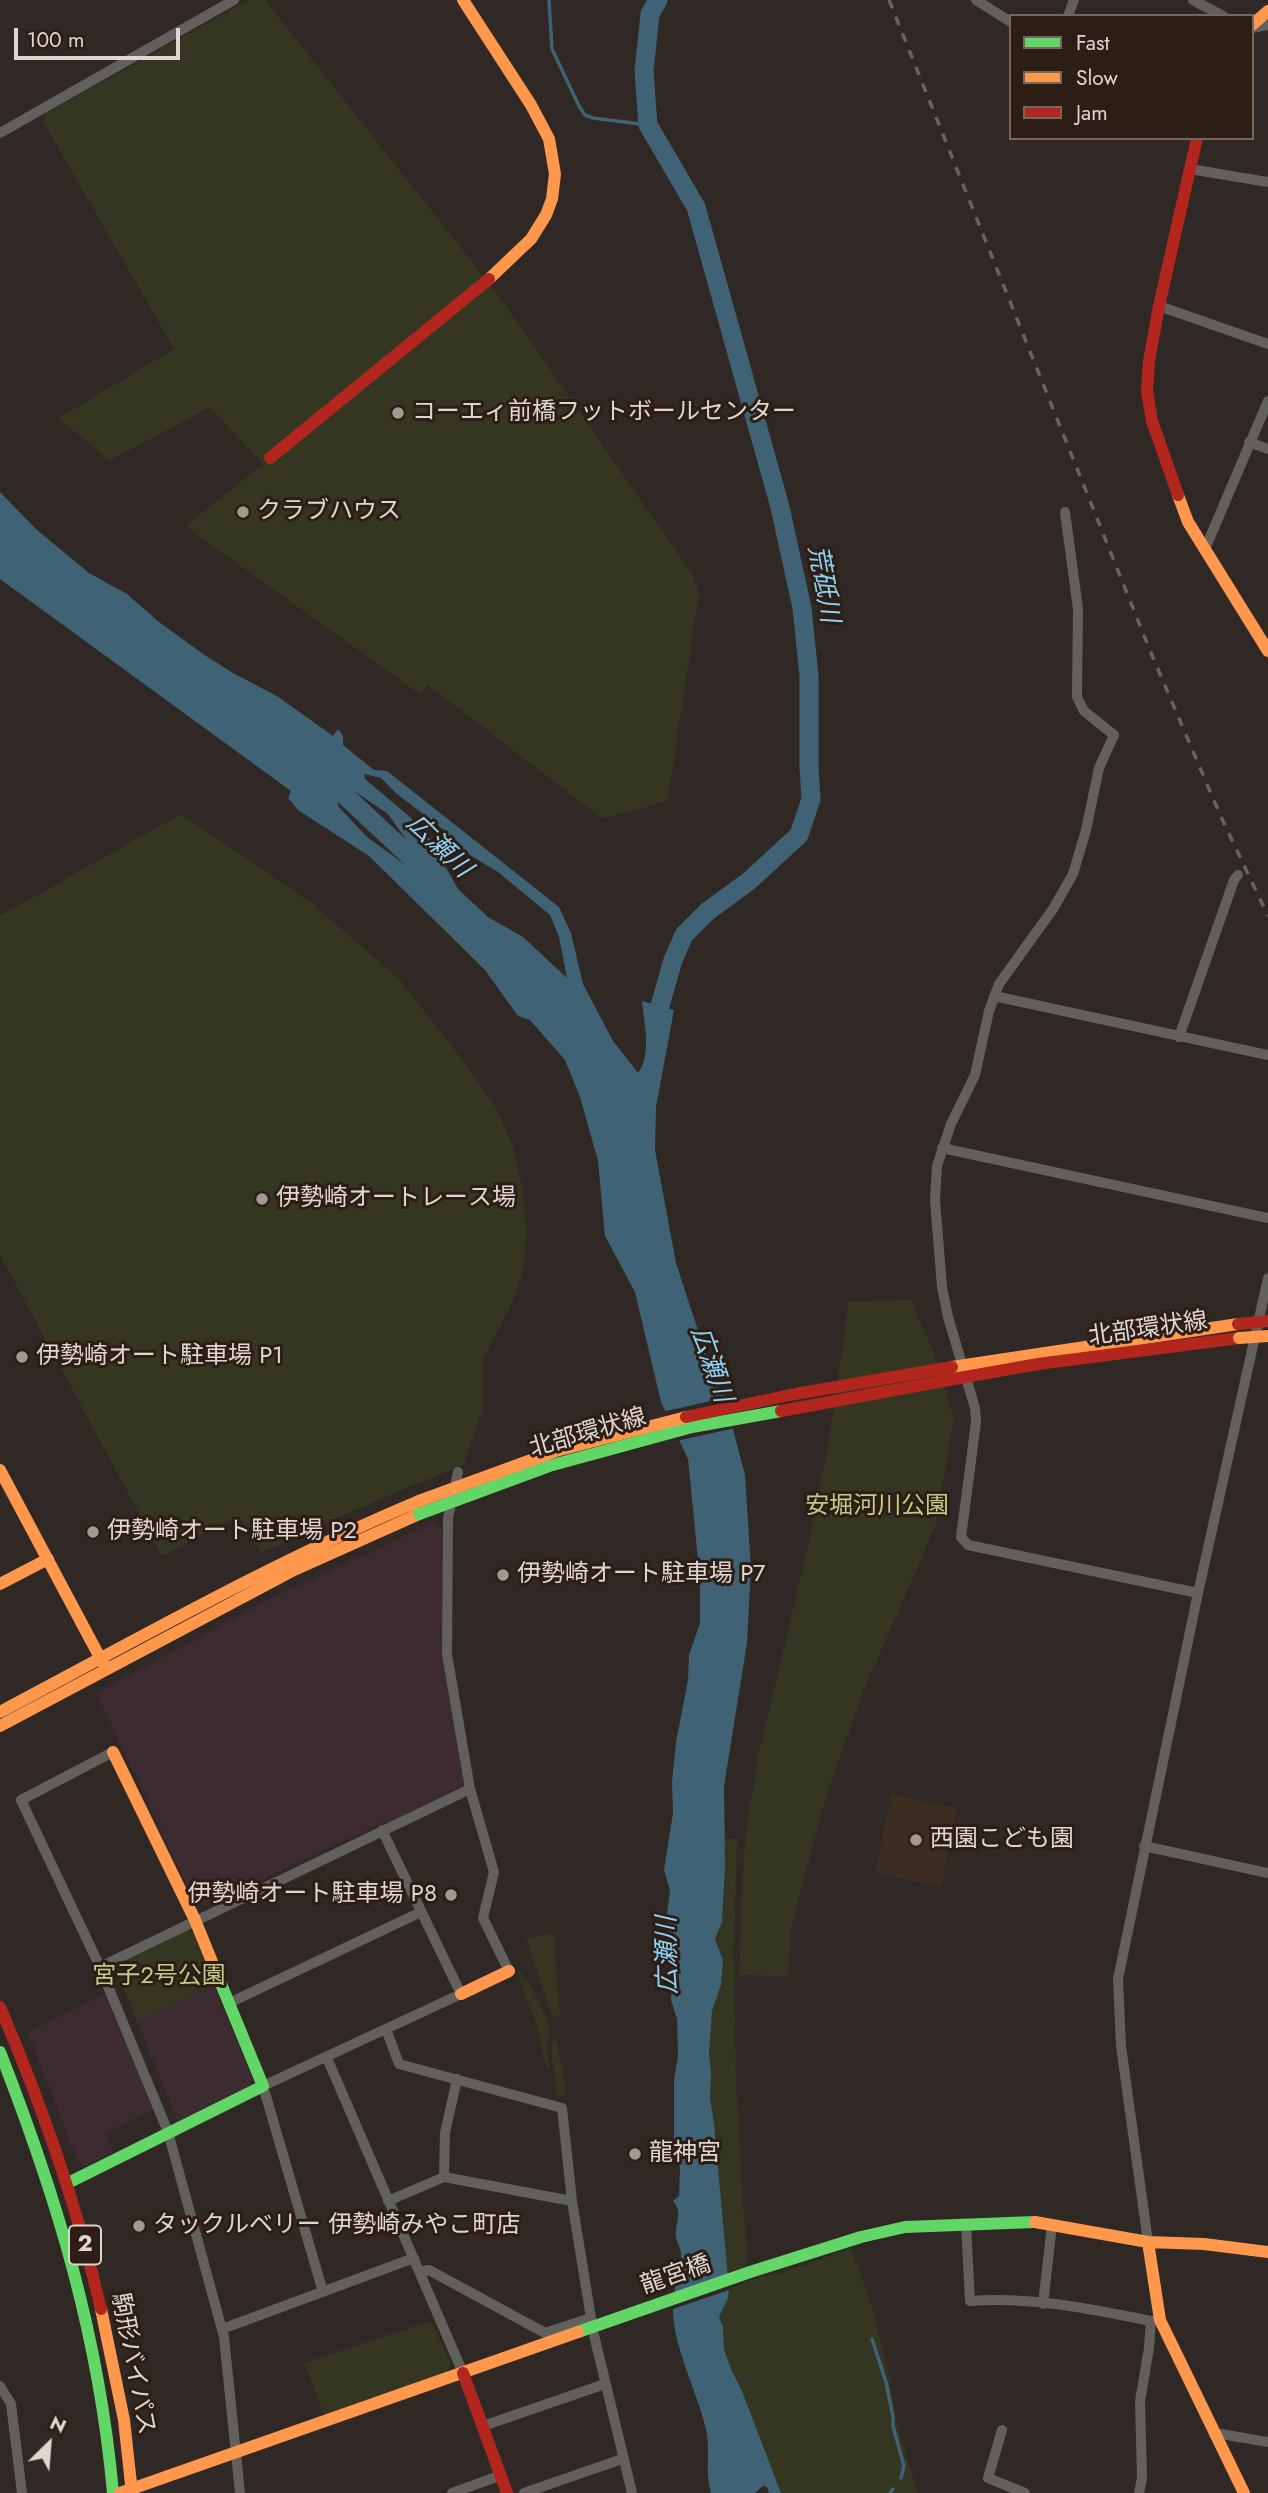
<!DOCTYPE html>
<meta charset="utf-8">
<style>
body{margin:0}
#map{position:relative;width:1268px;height:2493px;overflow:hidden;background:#302824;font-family:Jost,sans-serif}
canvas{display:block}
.legend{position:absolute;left:1009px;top:14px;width:245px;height:126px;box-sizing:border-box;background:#2c1d15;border:2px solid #746760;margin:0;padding:9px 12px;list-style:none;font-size:21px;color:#e0d6d1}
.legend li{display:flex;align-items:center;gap:14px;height:35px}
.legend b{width:35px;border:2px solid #746760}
.north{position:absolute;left:14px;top:2409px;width:70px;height:70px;-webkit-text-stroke:5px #2c1d15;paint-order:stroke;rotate:25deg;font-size:19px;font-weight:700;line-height:28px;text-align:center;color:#e0d6d1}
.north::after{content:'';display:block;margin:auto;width:24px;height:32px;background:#e0d6d1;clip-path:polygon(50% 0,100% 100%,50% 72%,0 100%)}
.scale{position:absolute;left:14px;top:28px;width:166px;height:32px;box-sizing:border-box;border:4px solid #e0d6d1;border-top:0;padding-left:9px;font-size:21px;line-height:24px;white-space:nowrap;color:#e0d6d1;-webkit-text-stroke:5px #2c1d15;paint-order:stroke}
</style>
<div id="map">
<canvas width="1268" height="2493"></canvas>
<ul class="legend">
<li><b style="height:9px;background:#63d668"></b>Fast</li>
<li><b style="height:9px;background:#ff974d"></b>Slow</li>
<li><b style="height:9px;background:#b3261e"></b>Jam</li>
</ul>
<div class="north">N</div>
<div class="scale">100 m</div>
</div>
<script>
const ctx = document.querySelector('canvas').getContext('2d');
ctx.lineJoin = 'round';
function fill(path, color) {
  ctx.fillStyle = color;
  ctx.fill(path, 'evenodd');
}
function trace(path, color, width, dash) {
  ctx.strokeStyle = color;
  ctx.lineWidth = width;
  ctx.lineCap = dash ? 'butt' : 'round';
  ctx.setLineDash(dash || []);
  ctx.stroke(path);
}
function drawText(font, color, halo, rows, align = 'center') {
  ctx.font = font + ' Jost,"Noto Sans JP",sans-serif';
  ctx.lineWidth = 6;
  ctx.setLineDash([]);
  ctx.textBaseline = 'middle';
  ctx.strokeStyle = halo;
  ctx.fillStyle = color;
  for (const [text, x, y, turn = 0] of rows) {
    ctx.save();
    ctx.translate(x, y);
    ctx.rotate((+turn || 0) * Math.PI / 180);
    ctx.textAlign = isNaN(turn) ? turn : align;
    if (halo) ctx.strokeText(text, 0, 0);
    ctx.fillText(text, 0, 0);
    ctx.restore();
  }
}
const industrial = new Path2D(`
 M433 1523 442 1529 443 1651 464 1785 390 1822 387 1821 205 1906 194 1901 96 1693 276 1596Z
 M213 1985 253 2079 250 2086 178 2122 137 2021Z
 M105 1994 153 2109 106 2133 113 2152 85 2166 78 2162 28 2032Z`);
const education = new Path2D(`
 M891 1794 957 1808 941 1887 875 1873Z`);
const green = new Path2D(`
 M249 0H265L499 296 692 574 699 593 668 798 664 802 606 818 599 816 428 685 420 694 192 531 186 526 263 464 210 407 109 461 59 418 174 349 43 121 45 114Z
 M181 814 313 904 400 980 467 1066 497 1110 513 1146 521 1181 527 1235 523 1270 514 1299 483 1360 482 1413 463 1465 371 1503 261 1553 239 1516 162 1556 0 1255V916Z
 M911 1300 934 1353 954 1419 935 1527 864 1690 827 1793 792 1923 788 1976 739 1975 745 1836 759 1752 808 1547 829 1441 849 1301Z
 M723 1839H737L734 1951 736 2083 747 2266 727 2273 714 2123 710 2098 711 2071 709 2054 712 2011 721 1985 723 1960 715 1939 722 1922 725 1867Z
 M187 1930 194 1933 213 1985 137 2021 114 1965Z
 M553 1933 560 2016H552L526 1939Z
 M520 1972 528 1982 537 1998 551 2031 546 2044 549 2068 547 2069 538 2029 517 1974Z
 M554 2039 557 2043 567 2095 557 2096 551 2049Z
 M851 2248 872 2307 888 2371 898 2429 918 2493H781L742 2391 731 2369 724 2349 723 2327 719 2317 728 2298 729 2289 756 2278 784 2272Z
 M431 2321 451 2364 446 2375 324 2414 304 2363Z`);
const water = new Path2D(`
 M0 492 37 530 89 573 127 594 159 622 203 654 233 673 277 696 333 736 338 729 343 736V745L374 770 387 771 559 907 571 933 583 984 613 1041 638 1073C652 1055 644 1023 642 1001L674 1010 656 1107 655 1150 676 1263 708 1361 723 1391 745 1475 751 1568 747 1643 724 1786 725 1867 722 1922 715 1939 723 1960 721 1985 712 2011 709 2054 711 2071 710 2098 714 2123 729 2289 728 2298 719 2317 723 2327 724 2349 731 2369 742 2391 781 2493H769L767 2487 763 2486 755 2493H711C705 2472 710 2454 707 2434 699 2393 671 2346 673 2304 674 2288 680 2272 681 2257 682 2248 674 2239 676 2231 677 2219 682 2211 673 2201L679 2196 680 2169 674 2138V2079L678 2056 677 2019 671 2000 672 1973 667 1914 670 1890 664 1870 673 1813 672 1782 676 1742 688 1680 689 1655 700 1623V1580L688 1459 661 1402 635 1292 605 1236 598 1161 580 1097 565 1060 530 1020 518 1016 485 970 369 856 298 810 288 798 291 791 0 579ZM364 774 381 778 397 794 439 826 465 852 498 872 550 915 559 937 567 978 523 937 488 917 458 889 429 838 410 817 365 779ZM344 784 388 814 429 872V882L367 837 338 806 339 790Z`);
const pier = new Path2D(`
 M728 1397 736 1428 676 1441 662 1412Z
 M731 2275 732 2289 670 2310 671 2295Z`);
const stream = new Path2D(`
 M549 0 552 49 579 106 585 115 593 118 648 125
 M872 2339 886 2382 893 2417V2426L904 2466 901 2478
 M890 2493 893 2489`);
const river = new Path2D(`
 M658 0 650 14 644 71 648 125 696 207 780 507 802 608 809 676V768L811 799 799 835 749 881 708 911 684 935 673 960 660 1006 659 1030
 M321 773 447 891`);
const street = new Path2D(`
 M976 0 1011 22
 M1193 0 1223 16
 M1068 16 1074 0
 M1252 28 1268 25
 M0 133 234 0
 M1190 169 1268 182
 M1159 306 1268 344
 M1249 442 1268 449
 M1065 512 1078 609 1077 697 1084 711 1114 735 1099 768 1086 830 1073 874 1053 909 999 984 989 1011 975 1075 951 1124 937 1166 935 1200 942 1287 948 1317 975 1408 976 1422 961 1537 968 1545 1198 1593
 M1205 549 1268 401
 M994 996 1268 1055
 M1179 1037 1234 880 1238 875
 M942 1148 1268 1218
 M113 1752 21 1800 100 1967 168 2132 224 2337 240 2493
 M470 1789 494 1872 483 1918 509 1971
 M1144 1846 1268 1873
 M100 1967 470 1789 447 1654 448 1518 458 1472
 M229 2003 421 1912
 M386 2029 399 2064 562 2108 572 2201 591 2318 545 2333 429 2270 420 2272
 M327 2058 463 2373
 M444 2177 445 2133 457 2079
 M388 2201 444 2177 572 2201
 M966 2224 970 2301C1029 2296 1092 2309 1151 2321L1160 2320
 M1148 2242 1121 2046 1118 1979 1198 1593 1268 1278
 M323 2292 263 2086 461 1994 382 1830
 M1043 2304 1052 2225
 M222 2329 414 2258
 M594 2335 632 2493
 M0 2386 11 2404 22 2493
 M483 2426 605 2384
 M1002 2430 988 2478 1025 2493
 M1214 2435 1221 2434 1268 2442
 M452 2493 499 2476
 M524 2493 622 2459
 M1139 2493 1142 2478 1140 2401 1149 2348 1151 2321`);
const fast = new Path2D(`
 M0 2052C57 2198 99 2336 113 2493
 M68 2183 263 2086 219 1979
 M578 2332 750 2272 861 2237 905 2227 1035 2222`);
const slow = new Path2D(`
 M463 0 531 105 549 139 555 174 552 199 546 215 531 239 489 279
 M1252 25 1268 11
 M1178 495 1188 522 1268 651
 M952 1367 1238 1324
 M0 1470 105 1667
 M0 1584 48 1559
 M0 1712C138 1639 275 1561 419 1501
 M0 1726 294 1570 419 1514
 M113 1752 195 1920 219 1979
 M461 1994 509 1971
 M1035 2222 1148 2242 1204 2244 1268 2252
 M1148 2242 1160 2320 1244 2493
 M101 2309 124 2420 132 2493
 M120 2493 578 2332`);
const jam = new Path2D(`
 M270 458 489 279
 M1178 495 1152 421 1147 391 1149 361 1159 306 1197 138
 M954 1379 1038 1364 1239 1338
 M0 2007C42 2105 77 2205 101 2309
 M463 2373 507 2493`);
const rail = new Path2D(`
 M889 0 1149 648 1221 817 1268 916`);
const fastBridge = new Path2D(`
 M419 1514 549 1466 692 1427 781 1411`);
const slowBridge = new Path2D(`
 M1239 1338 1268 1336
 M419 1501 556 1451 686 1417`);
const jamBridge = new Path2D(`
 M1238 1324 1268 1321
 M781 1411 954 1379
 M686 1417 795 1394 952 1367`);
const markers = [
 [398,413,7,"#a29994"],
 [243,512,7,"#a29994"],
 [262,1199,7,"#a29994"],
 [22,1357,7,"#a29994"],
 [93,1532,7,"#a29994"],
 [503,1575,7,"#a29994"],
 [916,1840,7,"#a29994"],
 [451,1895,7,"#a29994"],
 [635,2154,7,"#a29994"],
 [139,2226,7,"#a29994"]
];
const shields = [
 [85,2245,32]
];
const shieldNames = [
 ["2",85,2245]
];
const poiNames = [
 ["コーエィ前橋フットボールセンター",412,413],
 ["クラブハウス",257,512],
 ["伊勢崎オートレース場",276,1199],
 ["伊勢崎オート駐車場 P1",36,1357],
 ["伊勢崎オート駐車場 P2",107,1532],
 ["伊勢崎オート駐車場 P7",517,1575],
 ["西園こども園",930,1840],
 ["伊勢崎オート駐車場 P8",437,1895,"right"],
 ["龍神宮",649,2154],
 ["タックルベリー 伊勢崎みやこ町店",153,2226]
];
const streetNames = [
 ["北部環状線",1148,1330,-8],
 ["北部環状線",588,1434,-16],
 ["龍宮橋",676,2276,-19],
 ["駒形バイパス",132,2364,79]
];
const parkNames = [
 ["安堀河川公園",877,1507],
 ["宮子2号公園",159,1977]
];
const waterNames = [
 ["荒砥川",822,584,80],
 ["広瀬川",438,847,44],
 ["広瀬川",710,1365,71],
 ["広瀬川",669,1955,-91]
];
fill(industrial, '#3c2b31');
fill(education, '#3c2d23');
fill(green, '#353621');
fill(water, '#3f6274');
fill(pier, '#302824');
trace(stream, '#3f6274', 3.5);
trace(river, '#3f6274', 19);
trace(street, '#62605d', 10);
trace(fast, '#63d668', 12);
trace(slow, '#ff974d', 12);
trace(jam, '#b3261e', 12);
trace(rail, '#676360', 3.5, [9, 9]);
trace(fastBridge, '#63d668', 12);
trace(slowBridge, '#ff974d', 12);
trace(jamBridge, '#b3261e', 12);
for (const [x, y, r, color] of markers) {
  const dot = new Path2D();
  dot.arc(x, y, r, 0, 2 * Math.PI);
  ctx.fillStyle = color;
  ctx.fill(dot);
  trace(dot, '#2c1d15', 2.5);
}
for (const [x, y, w] of shields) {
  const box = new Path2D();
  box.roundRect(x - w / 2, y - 19.5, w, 39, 5);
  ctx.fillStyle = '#2c1d15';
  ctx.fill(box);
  trace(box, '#e0d6d1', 2);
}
drawText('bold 23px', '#e0d6d1', null, shieldNames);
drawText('24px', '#e0d6d1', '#2c1d15', poiNames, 'left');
drawText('24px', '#e0d6d1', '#2c1d15', streetNames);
drawText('24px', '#c3ca89', '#2c1d15', parkNames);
drawText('italic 26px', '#8dd2f5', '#2c1d15', waterNames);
</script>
